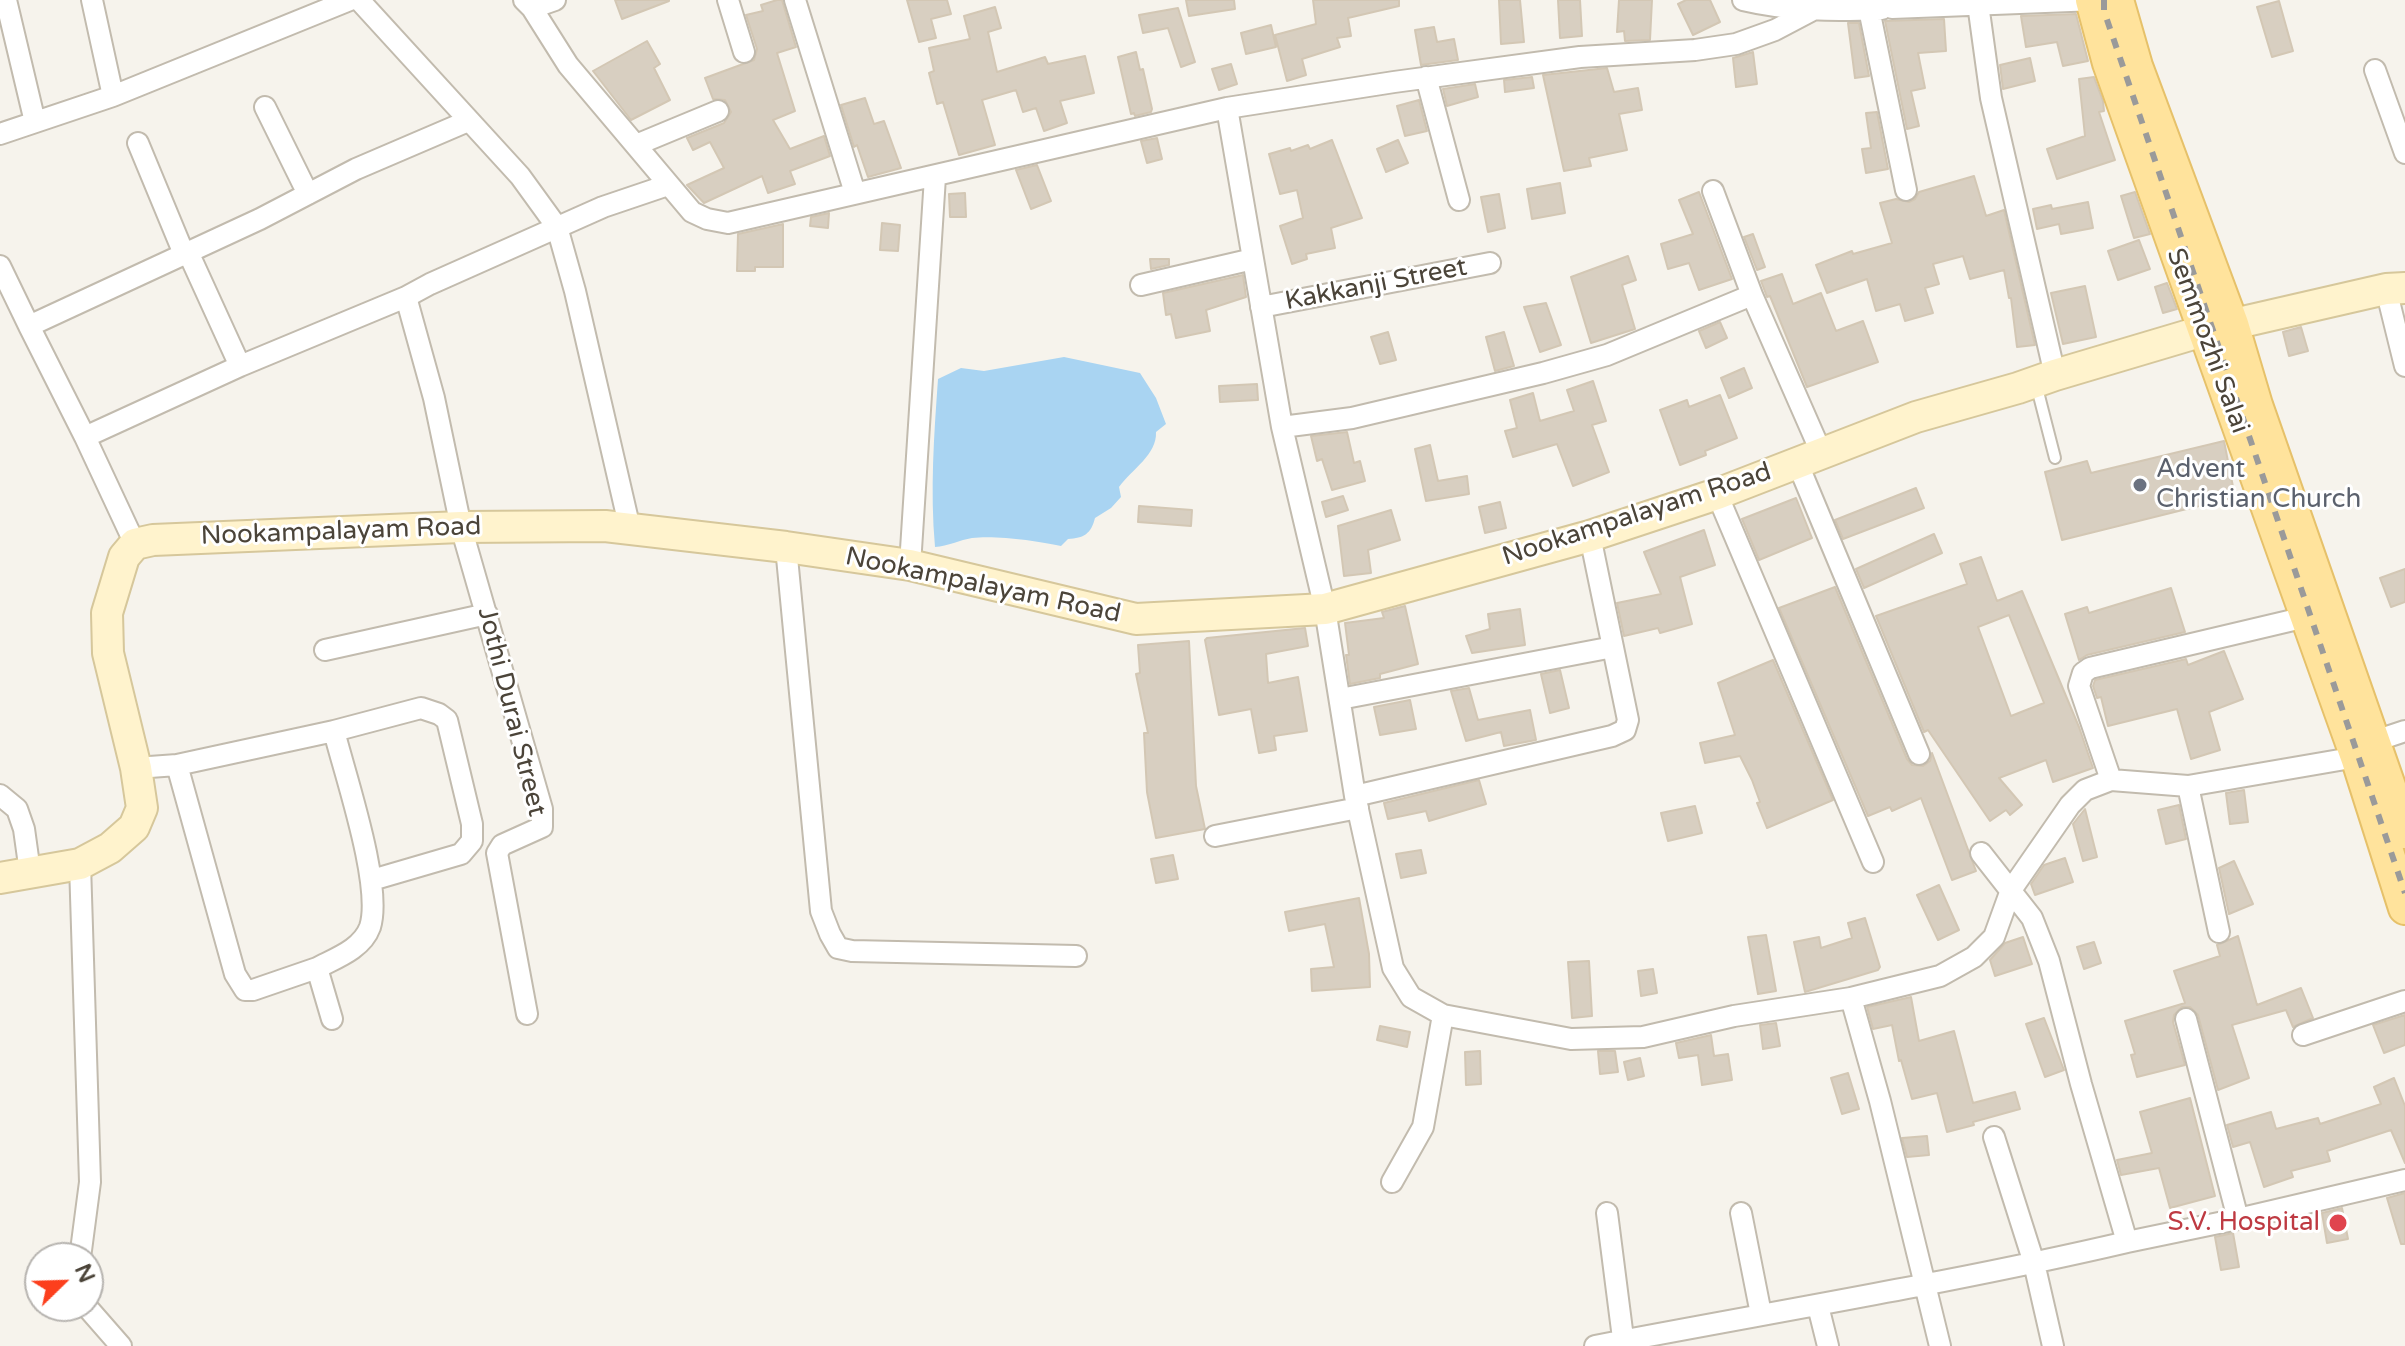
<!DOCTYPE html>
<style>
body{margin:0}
#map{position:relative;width:2405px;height:1346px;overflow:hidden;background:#f6f3ec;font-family:"Varela Round",sans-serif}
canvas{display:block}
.north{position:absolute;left:24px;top:1242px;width:80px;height:80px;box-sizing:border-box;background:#fff;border:2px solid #b7b4b0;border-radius:50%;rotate:67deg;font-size:22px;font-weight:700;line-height:32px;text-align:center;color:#4b4439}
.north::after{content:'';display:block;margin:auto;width:28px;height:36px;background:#fc3f1d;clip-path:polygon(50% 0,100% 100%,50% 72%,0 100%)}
</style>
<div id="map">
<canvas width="2405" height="1346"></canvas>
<div class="north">N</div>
</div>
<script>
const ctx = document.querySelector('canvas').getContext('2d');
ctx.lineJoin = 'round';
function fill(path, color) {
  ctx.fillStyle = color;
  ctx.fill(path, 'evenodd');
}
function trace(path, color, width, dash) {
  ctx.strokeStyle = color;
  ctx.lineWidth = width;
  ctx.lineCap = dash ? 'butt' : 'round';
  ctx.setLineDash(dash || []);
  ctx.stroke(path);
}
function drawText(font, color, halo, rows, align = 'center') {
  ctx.font = font + ' "Varela Round",sans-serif';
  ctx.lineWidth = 6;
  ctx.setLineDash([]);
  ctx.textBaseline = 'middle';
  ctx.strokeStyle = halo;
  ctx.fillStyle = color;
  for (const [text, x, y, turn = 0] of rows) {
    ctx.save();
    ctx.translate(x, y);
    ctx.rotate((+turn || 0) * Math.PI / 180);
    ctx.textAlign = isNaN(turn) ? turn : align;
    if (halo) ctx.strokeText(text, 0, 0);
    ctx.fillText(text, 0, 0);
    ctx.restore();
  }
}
const water = new Path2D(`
 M1064 357 1140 373 1156 398 1166 424 1156 432C1157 455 1132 469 1119 487L1121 497 1111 508 1095 518C1091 534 1084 538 1068 539L1061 546C1038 541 996 535 972 538 960 540 948 546 935 547 930 490 934 435 938 379L961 368 984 371Z`);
const building = new Path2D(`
 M615 0H669V1L622 19Z
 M777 0H782L796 47 777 53 795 111 773 120 790 149 824 136 830 156 790 171 795 184 768 193 762 176 704 203 687 185 724 168 710 142 693 150 687 138 724 123 731 112 725 100 713 99 705 78 754 60 757 49 746 15 763 11 761 5Z
 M907 0H947L951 14 931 19 936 38 919 42Z
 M1186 0H1234L1235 9 1189 16Z
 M1313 0H1399V6L1348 18 1351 36 1337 38 1340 47 1302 59 1306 75 1287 81 1275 35 1316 24Z
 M1499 0H1520L1524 42 1501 44Z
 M1558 0H1580L1582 36 1560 38Z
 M1619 0H1652L1650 40 1625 41 1624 31 1617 32Z
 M1686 0H1710L1720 22 1693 35 1678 4Z
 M2279 1 2293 51 2272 57 2257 7Z
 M995 7 1001 28 988 32 997 72 1045 57 1048 64 1085 56 1094 93 1060 101 1067 123 1044 131 1036 108 1023 112 1016 90 982 100 995 145 959 155 943 102 937 104 929 73 934 71 929 48 970 39 964 16Z
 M1178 8 1195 62 1181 67 1168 28 1143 33 1139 15Z
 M2076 14 2088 61 2063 66 2057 42 2026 47 2021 16Z
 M1944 19 1946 51 1918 53 1925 88 1911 91 1919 126 1907 129 1885 21Z
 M1848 23H1859L1869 76 1855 78Z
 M1271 25 1276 47 1246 54 1241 33Z
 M1434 27 1437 42 1454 39 1458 60 1421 65 1415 30Z
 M647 41 660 64 654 68 670 100 631 120 593 71Z
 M1136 52 1140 70 1143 69 1152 109 1151 112 1135 116 1134 113 1131 114 1118 57Z
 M1753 52 1757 84 1736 87 1733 58Z
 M2030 58 2035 81 2003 89 2000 65Z
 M1231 64 1237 84 1219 90 1212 69Z
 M1607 68 1614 92 1638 88 1642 110 1619 114 1627 150 1589 158 1591 166 1564 171 1543 75Z
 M1532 77 1534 88 1505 92 1504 80Z
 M2094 77 2103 101 2104 111 2099 112 2115 160 2057 179 2047 149 2085 136 2079 79Z
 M1475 84 1478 97 1447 106 1443 89Z
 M865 98 874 124 884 121 901 168 868 177 857 145 854 147 841 105Z
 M1419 100 1427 131 1405 136 1397 106Z
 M1877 112 1888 169 1866 173 1862 149 1871 148 1866 113Z
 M1157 138 1162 159 1147 163 1141 141Z
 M1332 140 1362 218 1331 228 1335 248 1306 254 1307 259 1292 264 1280 226 1303 218 1297 190 1280 194 1269 154 1290 148 1291 151 1308 145 1310 149Z
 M1398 140 1408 163 1386 172 1377 149Z
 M1037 165 1051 201 1031 209 1016 170Z
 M1974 176 1986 216 2004 210 2035 345 2017 347 2011 298H2009L2004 270 1970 279 1963 256 1933 264 1939 284 1925 288 1933 313 1905 321 1900 304 1876 311 1867 279 1827 293 1816 265 1852 251 1853 254 1892 243 1880 203 1896 199 1909 202 1915 199 1919 192Z
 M1560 183 1565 213 1532 219 1527 189Z
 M1699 192 1732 279 1699 290 1689 263 1668 269 1661 244 1693 234 1679 200Z
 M2135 192 2150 234 2134 238 2121 196Z
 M965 193 966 217H950L949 194Z
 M1499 194 1505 228 1488 232 1481 197Z
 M2088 202 2093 228 2061 234 2059 224 2037 229 2033 209 2051 205 2052 209Z
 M829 213 828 228 810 226 811 217Z
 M882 223 900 225 898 251 880 250Z
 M783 224V267H755V271H737L738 234Z
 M1753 234 1765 267 1757 270 1744 237Z
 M2139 240 2150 269 2118 280 2108 251Z
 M1628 256 1636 280 1622 285 1635 329 1591 343 1571 277Z
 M1150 259H1169V265L1151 269Z
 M1782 274 1793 304 1821 293 1836 331 1863 321 1878 362 1807 387 1770 296 1767 297 1761 281Z
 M1243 275 1246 297 1206 310 1210 331 1176 338 1171 314 1166 315 1163 293Z
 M2167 283 2177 309 2163 313 2155 287Z
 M2085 286 2096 337 2063 344 2051 293Z
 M1546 303 1561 345 1540 352 1524 307Z
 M1720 322 1727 338 1706 348 1699 331Z
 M2301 327 2308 351 2289 356 2283 332Z
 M1388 332 1396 360 1380 364 1371 337Z
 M1504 332 1514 366 1495 371 1486 337Z
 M1744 368 1752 388 1729 398 1721 378Z
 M1593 381 1606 421 1592 425 1609 472 1573 486 1557 444 1513 457 1505 431 1517 428 1510 400 1533 393 1540 421 1574 411 1567 390Z
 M1257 384 1258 400 1220 402 1219 386Z
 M1720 395 1737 438 1705 451 1706 455 1680 465 1660 410 1687 400 1689 407Z
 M1347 432 1354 463 1360 461 1365 481 1332 490 1322 459 1317 461 1311 436Z
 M2224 441 2235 497 2062 540 2045 472 2087 461 2091 473Z
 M1430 445 1438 481 1467 476 1469 494 1426 501 1415 449Z
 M1916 488 1924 508 1843 539 1835 520Z
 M1343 496 1348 510 1326 517 1322 502Z
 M1796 498 1812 538 1759 560 1742 519Z
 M1500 502 1506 528 1485 533 1479 507Z
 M1139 506 1192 510 1191 526 1138 522Z
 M1391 510 1400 540 1368 550 1371 573 1344 576 1338 526Z
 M1704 530 1715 565 1680 577 1692 624 1660 633 1658 628 1624 636 1617 603 1661 594 1644 552Z
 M1934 534 1942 553 1864 588 1856 569Z
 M1981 557 1997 601 2022 591 2079 727 2093 768 2053 782 2046 760 1999 778 2022 805 2010 815 2006 810 1990 821 1928 730 1924 732 1876 616 1967 584 1960 564ZM2009 615 2044 703 2011 716 1978 627Z
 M2405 569V602L2391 607 2380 578Z
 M1835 587 1907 759 1912 765 1923 766 1930 761 1932 753 1976 871 1952 880 1921 798 1892 811 1890 807 1868 816 1779 608Z
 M2171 588 2185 632 2087 655 2079 660 2065 614 2087 607 2089 613Z
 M1405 606 1418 664 1380 674V678L1350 684 1346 655H1349L1345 623 1384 618 1382 612Z
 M1520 609 1525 645 1472 653 1466 636 1490 629 1488 614Z
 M1305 628 1308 646 1266 654 1268 683 1298 677 1307 731 1274 736 1276 750 1259 753 1251 709 1219 715 1205 640 1207 638Z
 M1189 641 1196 786 1205 829 1156 838 1147 792 1144 733H1148L1136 674 1140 673 1138 645Z
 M2224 651 2243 699 2209 712 2220 750 2191 759 2177 709 2108 726 2101 697 2097 698 2093 686 2095 680 2186 659 2188 665Z
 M1773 660 1833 800 1767 828 1757 803 1760 802 1752 780 1740 756 1705 763 1700 743 1735 735 1718 683Z
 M1560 670 1569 708 1550 713 1541 674Z
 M1469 688 1478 720 1530 710 1536 740 1504 746 1501 732 1466 741 1451 691Z
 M1410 700 1416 729 1380 735 1374 707Z
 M1479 780 1486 804 1429 821 1426 811 1388 819 1384 803Z
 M2244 790 2248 822 2230 824 2226 793Z
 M2179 805 2186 839 2166 844 2158 810Z
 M1695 806 1702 833 1668 841 1661 813Z
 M2085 809 2097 857 2083 861 2073 824Z
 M1421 850 1426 873 1401 878 1396 854Z
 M1173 855 1178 879 1156 883 1151 859Z
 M2065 858 2073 882 2035 895 2031 884 2044 865Z
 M2234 861 2253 904 2229 914 2219 868Z
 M1939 885 1959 930 1938 940 1917 895Z
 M1359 898 1369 954 1370 987 1312 991 1311 969 1334 967 1325 924 1289 931 1285 912Z
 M1865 918 1880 967 1878 970 1805 992 1794 942 1819 937 1821 948 1852 938 1848 923Z
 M1766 935 1776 991 1758 994 1748 937Z
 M2238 936 2257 1005 2301 988 2313 1018 2293 1027 2286 1010 2232 1025 2249 1078 2218 1090 2198 1015 2190 1007H2182L2174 1015 2173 1022 2185 1065 2137 1077 2131 1055 2135 1054 2125 1021 2185 1003 2174 971 2220 956 2217 945Z
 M2023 937 2032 964 1995 976 1990 960 2005 943Z
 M2094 942 2101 963 2084 969 2077 947Z
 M1589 961 1592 1016 1572 1018 1568 962Z
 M1653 969 1657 993 1641 996 1638 971Z
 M1911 997 1919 1041 1954 1031 1973 1103 2015 1092 2020 1109 1973 1122 1974 1125 1947 1132 1937 1093 1912 1099 1901 1060 1899 1061 1892 1025 1873 1029 1867 1007Z
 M2405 1015V1045L2384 1053 2373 1025Z
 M2044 1018 2064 1070 2045 1077 2026 1024Z
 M1776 1023 1780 1046 1763 1049 1760 1025Z
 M1380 1026 1410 1032 1407 1047 1377 1040Z
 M1711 1035 1714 1056 1728 1054 1732 1080 1702 1085 1698 1055 1679 1058 1676 1043Z
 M1480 1051 1481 1084 1466 1085 1465 1052Z
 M1598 1051H1615L1618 1072 1600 1074Z
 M1640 1058 1644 1076 1628 1080 1624 1062Z
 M1848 1073 1859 1109 1842 1114 1831 1078Z
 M2394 1078 2405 1106V1163L2391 1130 2327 1151 2330 1161 2291 1171 2293 1177 2264 1187 2250 1142 2233 1147 2227 1125 2271 1112 2276 1129 2318 1118 2320 1124 2381 1104 2374 1087Z
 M2190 1098 2215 1196 2170 1208 2159 1168 2121 1175 2117 1160 2152 1153 2140 1112Z
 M1927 1136 1929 1155 1907 1157 1902 1138Z
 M2405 1193V1244H2401L2387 1198Z
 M2342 1208 2348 1239 2327 1243 2322 1213Z
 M2233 1233 2239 1267 2221 1270 2215 1237Z`);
const lane = new Path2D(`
 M2036 384 2055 458`);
const street = new Path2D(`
 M6 0 35 122
 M359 0 520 176 557 227 575 291 630 529
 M524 0 532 8 568 65 692 212 707 219 728 223 1227 108 1394 82 1580 57 1695 50 1736 44 1775 30 1813 10
 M728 0 744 52
 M795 0 855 193
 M1743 0C1789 11 1835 11 1882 9
 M1890 0 1892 8 2096 0
 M1978 4 1991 98 2055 375
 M532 8 555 0
 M1869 9 1906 190
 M2375 70 2405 153
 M1426 77 1459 200
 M113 96 350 0
 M265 107 308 194
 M1227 108 1282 427 1325 609 1355 796 1393 968 1411 997 1443 1015 1571 1039 1643 1037 1734 1016 1851 998 1940 976 1974 957 1994 937 2011 890 2070 805 2085 790 2111 780 2188 786 2357 757
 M468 121 356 169 260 219 29 326 85 437 240 366 406 297 430 284 603 207 668 185
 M0 134 113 96 92 0
 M138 143 184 254
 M636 145 718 111
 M1713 191 1752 295 1821 452
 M188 252 240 366
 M0 266 29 326
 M1141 285 1253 259
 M2386 289 2405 366
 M406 297 434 398 461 527 542 809V827L502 845 497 853 527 1014
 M1261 307 1490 263
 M1282 427 1352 418 1543 373 1607 355 1752 295
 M85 437 135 544
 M1797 462 1919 754
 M1717 494 1873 862
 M786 547 821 911 830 934 838 948 852 951 1076 956
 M910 565 935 177
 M325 650 487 614
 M1340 699 1613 647
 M334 731 421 708 439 714 447 720 472 824V841L461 854 372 880
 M2375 741 2405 731
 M177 765 235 974 245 990H253L317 968
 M136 768 177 765 334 731C345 775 383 886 370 927 362 949 336 958 317 968L332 1019
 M2111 780 2079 686 2083 673 2090 668 2306 617
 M2188 786 2219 932
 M0 795 17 809 24 829 30 872
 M1355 796 1612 736 1625 730 1628 720 1590 536
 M1215 836 1358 808
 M1981 853 2032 918 2049 961 2081 1084 2127 1242 2238 1219 2405 1180
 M80 864 90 1182 80 1258
 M1851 998 1880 1101 1940 1346
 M2186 1019 2238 1219
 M2303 1035 2405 1001
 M1994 1137 2034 1263 2053 1346
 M1392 1182 1423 1127 1443 1015
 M1607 1213 1624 1346
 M1741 1213 1761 1314
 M86 1306 121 1346
 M1818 1306 1828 1346
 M1595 1346C1772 1312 1951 1283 2127 1242`);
const secondary = new Path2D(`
 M0 878 80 864 110 848 134 827 142 808 136 768 108 653 107 613 124 557 135 544 153 540 461 527 605 526 786 547 910 565 1136 619 1325 609 1590 536 1717 494 1916 417 2018 388 2055 375 2203 331 2386 289 2405 288`);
const primary = new Path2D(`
 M2092 0 2109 63 2357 757 2405 908
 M2117 0 2136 66 2232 324 2256 405 2405 832`);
const rail = new Path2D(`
 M2104 0V11L2405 893`);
const markers = [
 [2140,485,8,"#6b7280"],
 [2338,1223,10,"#e0444e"]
];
const streetNames = [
 ["Kakkanji Street",1376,285,-11],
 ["Semmozhi Salai",2207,341,70],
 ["Nookampalayam Road",1637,515,-18],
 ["Nookampalayam Road",341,532,-2],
 ["Nookampalayam Road",983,586,12],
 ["Jothi Durai Street",511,712,76]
];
const worshipNames = [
 ["Advent",2156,470],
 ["Christian Church",2156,500]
];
const healthNames = [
 ["S.V. Hospital",2320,1223]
];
fill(water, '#a9d4f2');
fill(building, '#d8cfc1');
trace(building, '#d3c7b4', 2);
trace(lane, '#c2bbae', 14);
trace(street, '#c2bbae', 24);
trace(secondary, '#d6c79b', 34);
trace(primary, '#e6c16a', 36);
trace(lane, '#fff', 10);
trace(street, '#fff', 20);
trace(secondary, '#fff3cd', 30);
trace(primary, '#ffe39c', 32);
trace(rail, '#9a9a9a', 6, [10, 10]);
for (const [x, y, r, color] of markers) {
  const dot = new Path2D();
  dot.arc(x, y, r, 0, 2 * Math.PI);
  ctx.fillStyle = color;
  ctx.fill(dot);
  trace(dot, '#fff', 3);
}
drawText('26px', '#4b4439', '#fff', streetNames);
drawText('26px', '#5b616d', '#fff', worshipNames, 'left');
drawText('26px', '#be3a42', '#fff', healthNames, 'right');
</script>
